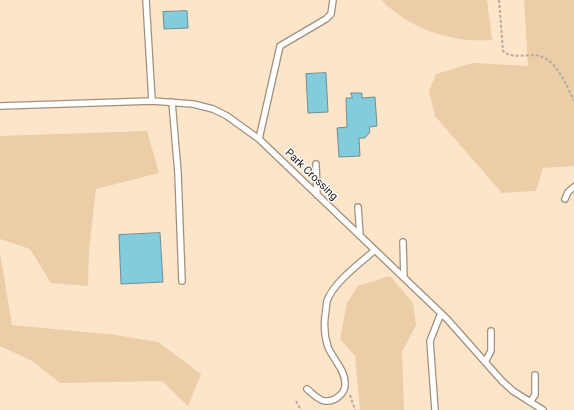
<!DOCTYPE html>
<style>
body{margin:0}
canvas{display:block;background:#fdeedd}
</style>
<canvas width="574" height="410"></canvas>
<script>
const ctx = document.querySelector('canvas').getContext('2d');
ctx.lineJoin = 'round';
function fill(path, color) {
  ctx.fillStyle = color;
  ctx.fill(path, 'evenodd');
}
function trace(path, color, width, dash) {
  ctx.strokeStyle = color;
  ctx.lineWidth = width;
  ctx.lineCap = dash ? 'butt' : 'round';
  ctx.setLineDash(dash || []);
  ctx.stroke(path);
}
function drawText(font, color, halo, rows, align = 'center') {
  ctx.font = font + ' Roboto,sans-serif';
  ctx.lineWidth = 3;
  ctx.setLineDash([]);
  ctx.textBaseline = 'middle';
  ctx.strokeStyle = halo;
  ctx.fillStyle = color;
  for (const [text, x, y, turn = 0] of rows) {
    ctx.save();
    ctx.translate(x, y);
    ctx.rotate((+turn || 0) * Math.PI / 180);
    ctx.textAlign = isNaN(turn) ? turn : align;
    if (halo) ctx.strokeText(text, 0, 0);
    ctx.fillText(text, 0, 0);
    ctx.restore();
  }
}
const built = new Path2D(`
 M0 0H574V410H0Z`);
const green = new Path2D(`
 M381 0H487L492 40C450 43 411 29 381 0Z
 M524 0H574V166L543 168 536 191 502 193 435 116 429 91 436 74 473 63 528 66Z
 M147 131 159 173 96 189 89 249 88 286 51 283 30 249 0 239V136Z
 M0 253 12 325 116 335 158 342 201 374 188 406 162 381 60 383 32 361 0 346Z
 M390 276 413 303 416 325 402 352 404 410H360L355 356 340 339 347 303 358 286Z`);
const building = new Path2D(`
 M187 11 188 28 164 29 163 12Z
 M326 73 328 112 308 113 306 74Z
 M351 93H362V98L375 97 377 126 369 127 370 132 365 138H359L360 156 339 157 337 128 347 127 346 98H352Z
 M160 233 163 282 121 284 119 235Z`);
const path = new Path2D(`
 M499 0 503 51C512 60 529 53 540 56 557 61 567 86 574 101
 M350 395 355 410
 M296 401 301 410`);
const lane = new Path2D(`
 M146 0 152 101
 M172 102 178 173 182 281
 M0 106 152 101 193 104 213 109 227 116 259 139 447 319 502 381 513 391 543 410
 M259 139 280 46 326 19 331 14 333 0
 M316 164 317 195
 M565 199 568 192 574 187
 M358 207 360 236
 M403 242 404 278
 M485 362 491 351V331
 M307 389C312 393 318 400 325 401 335 402 346 393 345 383 345 370 333 359 328 347 325 338 324 326 325 317 326 312 326 306 327 301 333 283 361 262 375 250
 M530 402 535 395V375
 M435 410 430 341 441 313`);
const streetNames = [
 ["Park Crossing",311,175,44]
];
fill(built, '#fce5c9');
fill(green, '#ebcda8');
fill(building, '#83ccdc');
trace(building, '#708e94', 1);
trace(lane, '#a1907c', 8);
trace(path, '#b8ab9d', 2, [3, 2]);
trace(lane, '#fff', 5.5);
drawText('11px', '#1f1811', '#fefefe', streetNames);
</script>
